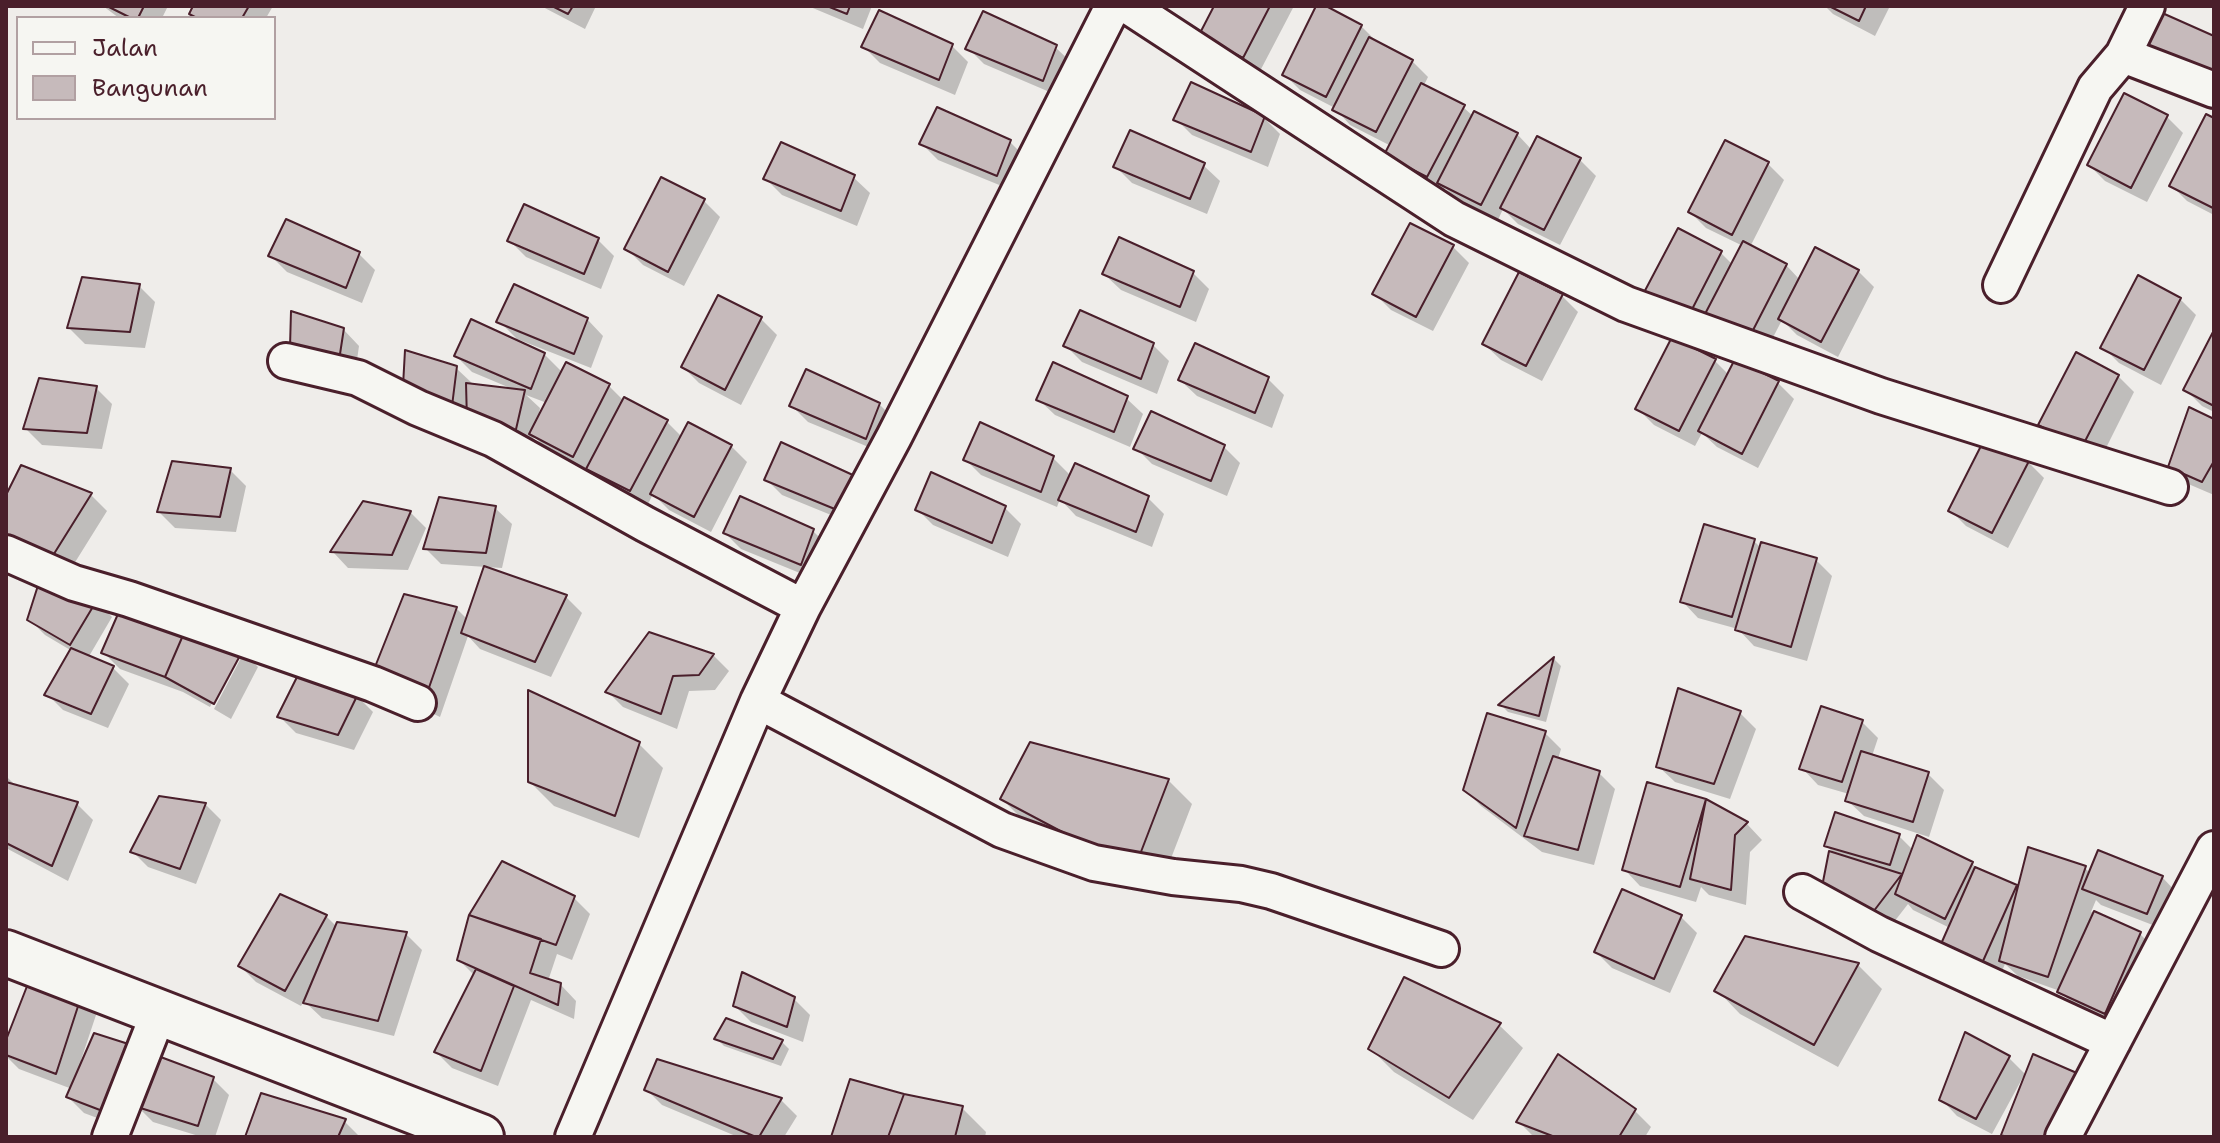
<!DOCTYPE html>
<style>
body{margin:0}
#map{position:relative;width:2220px;height:1143px;overflow:hidden;background:#efedea;font-family:"Shantell Sans",sans-serif}
canvas{display:block}
.frame{position:absolute;inset:0;border:8px solid #4a1f2b;pointer-events:none}
.legend{position:absolute;left:16px;top:16px;width:260px;height:104px;box-sizing:border-box;background:#f6f6f2;border:2px solid #b1a0a2;margin:0;padding:10px 14px;list-style:none;font-size:24px;color:#4a1f2b}
.legend li{display:flex;align-items:center;gap:16px;height:40px}
.legend b{width:40px;border:2px solid #b1a0a2}
</style>
<div id="map">
<canvas width="2220" height="1143"></canvas>
<div class="frame"></div>
<ul class="legend">
<li><b style="height:10px;background:#f6f6f2"></b>Jalan</li>
<li><b style="height:22px;background:#c6babb"></b>Bangunan</li>
</ul>
</div>
<script>
const ctx = document.querySelector('canvas').getContext('2d');
ctx.lineJoin = 'round';
function fill(path, color) {
  ctx.fillStyle = color;
  ctx.fill(path, 'evenodd');
}
function trace(path, color, width, dash) {
  ctx.strokeStyle = color;
  ctx.lineWidth = width;
  ctx.lineCap = dash ? 'butt' : 'round';
  ctx.setLineDash(dash || []);
  ctx.stroke(path);
}
const shadow = new Path2D(`
 M103 6H168L162 18H119Z
 M195 6H273L266 18H196L191 14Z
 M541 6H596L585 29Z
 M808 6H872L863 29Z
 M1216 6H1294L1259 73 1201 35Z
 M1319 6 1361 26 1377 42 1412 61 1428 77 1423 87 1463 107 1474 117 1475 114 1517 134 1532 150 1538 139 1580 160 1596 176 1560 245 1518 224 1503 209 1498 220 1456 199 1445 188 1444 192 1402 171 1391 146 1350 125 1335 108 1300 90 1284 74Z
 M1825 6H1890L1875 36 1833 14Z
 M952 46 968 62 955 95 880 63 864 47Z
 M1055 47 1072 63 1059 96 984 64 968 48Z
 M2167 117 2183 133 2147 202 2105 181 2089 165Z
 M2207 117 2214 120V215L2187 201 2171 185Z
 M1264 118 1280 134 1268 167 1192 135 1176 119Z
 M1010 142 1026 158 1014 191 938 160 922 144Z
 M1768 164 1784 180 1750 247 1786 265 1800 280 1858 271 1874 287 1838 357 1797 335 1782 320 1766 351 1659 316 1721 253 1733 265 1743 246 1706 228 1690 212Z
 M1203 165 1220 181 1207 214 1132 183 1116 167Z
 M853 177 870 193 857 226 782 195 766 179Z
 M704 201 720 217 684 286 643 265 627 249Z
 M598 240 614 256 601 289 526 257 510 241Z
 M1453 247 1469 263 1433 331 1391 310 1375 294Z
 M359 254 375 270 362 303 287 272 271 256Z
 M1192 272 1209 289 1196 322 1121 290 1104 274Z
 M1520 274 1562 296 1578 312 1542 381 1501 360 1484 344Z
 M139 286 155 302 145 348 85 344 69 328Z
 M719 298 761 319 777 335 741 405 699 383 683 367Z
 M2180 299 2196 315 2161 385 2119 363 2103 347Z
 M587 319 603 336 591 368 517 339 499 321Z
 M343 329 359 346 354 381 309 363Z
 M2214 335V412L2202 406 2186 390Z
 M1153 345 1169 361 1157 394 1082 362 1066 346Z
 M544 354 563 373 567 365 609 386 624 401 666 421 682 437 731 446 747 462 711 532 669 510 653 494 647 506 605 485 590 470 547 450 534 436 530 453 422 401 456 368 473 384 515 390 472 372 456 356ZM526 395 547 403 538 419 540 408Z
 M1715 361 1729 375 1778 383 1794 399 1758 468 1717 447 1702 433 1695 446 1654 425 1638 409Z
 M2118 376 2134 392 2099 462 2057 440 2041 424Z
 M1268 379 1284 395 1272 428 1197 396 1180 380Z
 M96 388 112 404 102 449 42 445 26 429Z
 M1126 398 1143 414 1130 447 1055 415 1038 399Z
 M879 404 895 420 883 453 808 422 792 406Z
 M2214 422V495L2186 483 2170 467Z
 M782 445 858 526 782 495 766 479Z
 M1224 447 1240 463 1227 496 1152 464 1136 448Z
 M1053 458 1071 476 1148 498 1164 514 1152 547 1076 516 1060 499 1057 507 981 475 965 459Z
 M2028 462 2044 478 2008 548 1966 526 1950 510Z
 M22 467 91 495 107 511 64 580 6 499Z
 M230 470 246 486 236 532 175 528 159 512Z
 M364 504 410 512 426 528 408 570 348 568 333 552Z
 M495 508 512 524 502 568 441 564 425 548Z
 M1005 508 1021 524 1008 557 933 525 917 509Z
 M813 531 829 547 817 580 741 549 725 533Z
 M1754 541 1761 548 1816 560 1832 576 1807 661 1754 646 1738 629 1698 618 1682 601Z
 M566 597 582 613 551 677 480 649 468 636 440 717 389 692 456 608 468 620Z
 M96 601 112 617 88 658 113 668 129 684 108 728 63 710 47 694 72 651 45 635 29 619Z
 M242 651 258 667 231 719 214 709 242 656H237L210 707 183 692 120 669 104 653Z
 M713 655 729 671 715 690 689 691 677 729 623 707 608 692Z
 M1554 659 1561 666 1546 722 1508 712 1501 705Z
 M357 696 373 712 354 750 296 733 280 717Z
 M1740 713 1756 729 1730 799 1675 782 1658 766Z
 M1862 722 1878 738 1872 756 1928 774 1944 790 1929 837 1864 816 1847 800 1849 794 1818 785 1802 768Z
 M1545 733 1561 749 1558 759 1599 773 1615 789 1594 865 1542 852 1481 806 1465 790Z
 M639 744 663 768 639 838 554 806 530 782Z
 M6 776 18 788 77 804 93 820 68 881 6 848Z
 M1168 780 1192 804 1158 892 1026 823 1002 799Z
 M1706 801 1747 824 1762 840 1750 852 1746 905 1709 895 1701 887 1696 902 1640 886 1624 869Z
 M205 804 221 820 196 884 148 867 132 851Z
 M1836 814 1899 836 1913 850 1972 863 1979 871 2019 890 2085 868 2091 874 2162 877 2178 894 2163 929 2101 905 2096 900 2091 912 2140 934 2156 950 2121 1029 2076 1008 2060 991 2018 976 2005 964 1996 985 1950 928 1913 910 1908 904 1887 931 1822 897 1832 851 1826 846Z
 M281 897 326 916 337 927 406 934 422 950 394 1036 322 1018 304 1001 301 1006 256 982 240 966Z
 M574 898 590 914 572 960 557 954 548 981 560 984 576 1001 574 1019 531 1000 498 1086 452 1068 436 1052 475 976 459 960Z
 M1681 917 1697 933 1670 993 1612 968 1596 952Z
 M1746 938 1858 965 1882 989 1838 1067 1740 1014 1717 990Z
 M33 978 97 1012 81 1060 213 1079 229 1095 215 1137H202L153 1122 139 1108 129 1130 84 1113 68 1097 72 1089 19 1069 6 1056V1045Z
 M794 999 810 1015 803 1042 751 1022 735 1006Z
 M1499 1025 1523 1048 1473 1120 1394 1072 1370 1048Z
 M716 1038 782 1042 789 1049 781 1066 724 1046Z
 M1559 1057 1635 1111 1651 1127 1645 1137H1534L1519 1122Z
 M2009 1058 2027 1076 2007 1137 2026 1078 2023 1077 1992 1134 1957 1116 1941 1099Z
 M851 1082 962 1108 986 1132 985 1137H833L832 1135Z
 M646 1089 781 1100 797 1116 784 1137H738L662 1105Z
 M344 1121 360 1137H247Z`);
const building = new Path2D(`
 M107 6H144L138 18H131Z
 M193 6H249L242 18H197L189 14Z
 M552 6H573L568 14Z
 M827 6H850L847 14Z
 M1214 6H1270L1243 58 1199 35Z
 M1316 6H1326L1362 25 1326 97 1282 75Z
 M1829 6H1866L1859 21Z
 M879 10 953 44 939 80 861 47Z
 M983 11 1057 45 1043 81 965 49Z
 M2160 12 2214 36V78L2143 49Z
 M1369 37 1413 60 1376 132 1332 110Z
 M1191 82 1265 116 1251 152 1173 120Z
 M1421 83 1465 105 1427 177 1384 155Z
 M2124 93 2168 115 2131 188 2087 165Z
 M937 107 1011 140 997 176 919 144Z
 M1474 111 1518 133 1481 205 1437 183Z
 M2206 114 2214 118 2213 208 2169 186Z
 M1130 130 1205 163 1190 199 1113 167Z
 M1537 136 1581 158 1544 230 1500 208Z
 M1725 140 1769 162 1732 235 1688 212Z
 M781 142 855 175 841 211 763 179Z
 M661 177 705 199 668 272 624 249Z
 M524 204 599 238 584 274 507 241Z
 M286 219 360 252 346 288 268 256Z
 M1410 223 1454 245 1416 317 1372 294Z
 M1678 228 1722 251 1685 323 1640 300Z
 M1119 237 1194 271 1180 307 1102 274Z
 M1743 241 1787 264 1750 336 1705 314Z
 M1815 247 1859 270 1821 342 1778 319Z
 M1519 272 1563 294 1526 366 1482 344Z
 M2138 275 2181 298 2144 370 2100 348Z
 M82 277 140 284 130 332 67 328Z
 M514 284 588 318 574 354 496 322Z
 M718 295 762 317 725 390 681 367Z
 M1080 310 1154 343 1141 379 1063 346Z
 M291 311 344 328 338 367 290 347Z
 M471 319 545 353 531 389 454 356Z
 M2214 330V406L2183 390Z
 M1672 337 1716 359 1679 431 1635 409Z
 M1195 343 1269 377 1255 413 1178 380Z
 M405 350 457 366 452 406 403 386Z
 M2076 352 2119 375 2082 447 2038 425Z
 M1735 359 1779 381 1742 454 1698 431Z
 M566 362 610 384 573 457 529 434Z
 M1053 362 1128 396 1114 432 1036 400Z
 M806 369 880 403 866 439 789 406Z
 M39 378 97 386 87 433 23 429Z
 M466 383 525 390 514 438 467 422Z
 M624 397 668 420 630 491 586 469Z
 M2189 407 2214 419V461L2202 482 2168 467Z
 M1151 411 1225 445 1211 481 1133 449Z
 M688 422 732 445 694 517 650 494Z
 M980 422 1054 456 1041 492 963 460Z
 M1985 438 2029 461 1992 533 1948 511Z
 M781 442 855 476 842 512 764 480Z
 M172 461 231 468 220 517 157 512Z
 M1075 463 1149 496 1136 532 1058 500Z
 M21 465 92 493 47 565 6 546V495Z
 M931 472 1006 506 992 543 915 510Z
 M740 496 814 529 801 565 723 533Z
 M439 497 496 506 486 553 423 549Z
 M363 501 411 511 392 555 330 552Z
 M1704 524 1755 539 1732 617 1680 602Z
 M1761 542 1817 558 1791 647 1735 630Z
 M484 566 567 595 535 662 461 633Z
 M41 576 97 600 70 645 27 620Z
 M404 594 457 607 424 702 371 677Z
 M121 607 187 626 165 677 101 653Z
 M187 626 243 650 214 704 165 677Z
 M649 632 714 654 699 675 673 676 661 714 605 692Z
 M71 648 114 666 91 714 44 695Z
 M1554 657 1539 716 1498 705Z
 M301 669 358 694 338 735 277 717Z
 M1678 688 1741 711 1714 784 1656 767Z
 M528 690 640 742 615 816 528 782Z
 M1821 706 1863 720 1842 782 1799 769Z
 M1487 713 1546 731 1516 828 1463 790Z
 M1030 742 1169 779 1134 870 1000 799Z
 M1861 751 1929 772 1913 822 1845 801Z
 M1553 756 1600 771 1578 850 1524 836Z
 M6 782 78 802 52 866 6 843Z
 M1647 782 1706 799 1680 887 1622 870Z
 M159 796 206 803 180 869 130 852Z
 M1706 799 1748 822 1735 835 1731 890 1690 879Z
 M1835 812 1900 834 1890 865 1824 846Z
 M1917 835 1973 862 1945 919 1895 894Z
 M2028 847 2086 866 2048 977 1999 961Z
 M2098 850 2163 876 2147 914 2082 889Z
 M1829 851 1902 874 1870 916 1820 897Z
 M502 861 575 896 556 945 469 915Z
 M1975 867 2017 885 1979 970 1937 953Z
 M1622 889 1682 915 1654 979 1594 952Z
 M280 894 327 915 285 991 238 966Z
 M2094 911 2141 932 2105 1014 2057 992Z
 M469 915 541 939 530 973 561 983 558 1005 457 960Z
 M337 922 407 932 378 1021 303 1003Z
 M1745 936 1859 963 1814 1045 1714 991Z
 M476 969 514 986 481 1071 434 1052Z
 M742 972 795 997 787 1027 733 1006Z
 M31 976 82 994 56 1074 6 1055V1040Z
 M1404 977 1501 1023 1449 1098 1368 1049Z
 M726 1018 783 1040 773 1059 714 1039Z
 M1965 1032 2010 1056 1976 1119 1939 1100Z
 M94 1033 141 1048 113 1115 66 1097Z
 M150 1053 214 1077 198 1126 134 1106Z
 M1558 1054 1636 1109 1619 1137H1555L1516 1122Z
 M2033 1054 2086 1077 2054 1137H2006L2001 1135Z
 M657 1059 782 1098 759 1137H756L644 1090Z
 M850 1079 904 1094 888 1137H831Z
 M261 1093 346 1119 338 1137H245Z
 M904 1094 963 1106 955 1137H888Z`);
const street = new Path2D(`
 M1128 6 1454 219 1626 304 1881 396 2170 487
 M2123 55 2147 6
 M2001 285 2095 88 2123 55 2214 90
 M286 361 358 378 418 408 493 439 645 524 803 607
 M6 553 74 583 129 599 373 684 418 703
 M758 701 1002 830 1094 863 1173 877 1241 884 1271 891 1441 949
 M1802 892 1879 934 2113 1042
 M110 1137 159 1012
 M573 1137 758 701 803 607 894 437 1113 6
 M2063 1137 2214 849`);
const primary = new Path2D(`
 M6 953 481 1137`);
fill(shadow, '#0003');
fill(building, '#c6babb');
trace(building, '#4a1f2b', 2);
trace(street, '#4a1f2b', 40);
trace(primary, '#4a1f2b', 50);
trace(street, '#f6f6f2', 34);
trace(primary, '#f6f6f2', 44);
</script>
